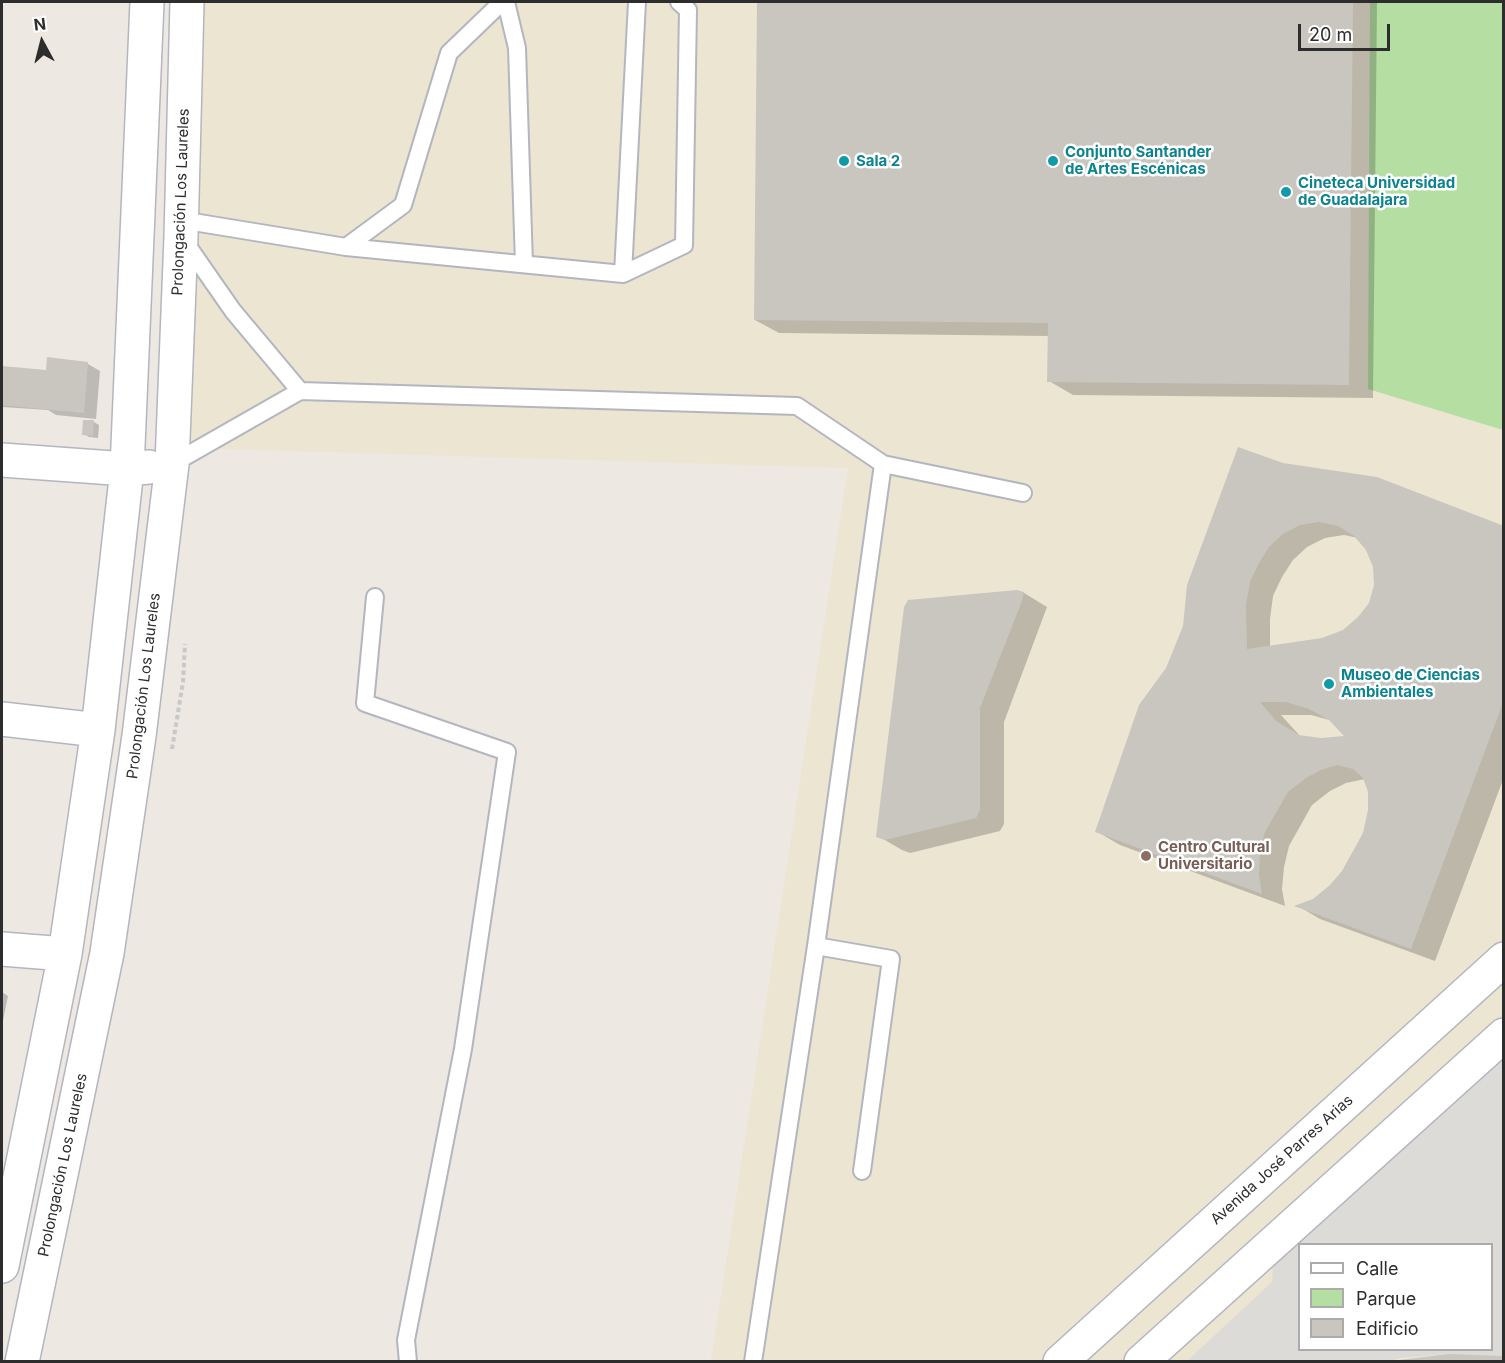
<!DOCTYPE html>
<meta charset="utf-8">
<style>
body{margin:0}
#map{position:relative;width:1505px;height:1363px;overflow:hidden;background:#ede8e1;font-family:Inter,sans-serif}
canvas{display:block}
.frame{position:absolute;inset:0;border:3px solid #2d2d2d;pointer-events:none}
.legend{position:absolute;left:1298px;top:1243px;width:195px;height:108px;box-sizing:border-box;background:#fff;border:2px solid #ababab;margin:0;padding:8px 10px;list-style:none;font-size:18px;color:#2d2d2d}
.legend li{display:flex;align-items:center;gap:12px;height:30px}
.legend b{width:30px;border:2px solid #ababab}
.north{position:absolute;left:12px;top:12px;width:60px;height:60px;-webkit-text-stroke:4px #fff;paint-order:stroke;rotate:353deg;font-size:16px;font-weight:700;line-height:24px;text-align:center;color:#2d2d2d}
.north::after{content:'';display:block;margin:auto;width:21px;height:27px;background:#2d2d2d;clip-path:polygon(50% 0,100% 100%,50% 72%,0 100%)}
.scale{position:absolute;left:1298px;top:24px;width:92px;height:27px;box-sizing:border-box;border:3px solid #2d2d2d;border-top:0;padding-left:8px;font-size:18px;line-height:21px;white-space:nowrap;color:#2d2d2d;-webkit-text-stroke:4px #fff;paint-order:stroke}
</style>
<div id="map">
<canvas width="1505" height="1363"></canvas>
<div class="frame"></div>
<ul class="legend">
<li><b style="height:8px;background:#fff"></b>Calle</li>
<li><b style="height:16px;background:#b5dea3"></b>Parque</li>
<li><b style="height:16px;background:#c9c6bf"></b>Edificio</li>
</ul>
<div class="north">N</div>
<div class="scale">20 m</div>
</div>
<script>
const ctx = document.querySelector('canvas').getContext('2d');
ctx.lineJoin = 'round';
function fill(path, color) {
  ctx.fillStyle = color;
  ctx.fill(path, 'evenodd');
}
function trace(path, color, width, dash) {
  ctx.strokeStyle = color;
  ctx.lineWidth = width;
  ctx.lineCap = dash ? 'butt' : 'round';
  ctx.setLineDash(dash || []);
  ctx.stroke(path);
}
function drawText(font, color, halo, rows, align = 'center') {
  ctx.font = font + ' Inter,sans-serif';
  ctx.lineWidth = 5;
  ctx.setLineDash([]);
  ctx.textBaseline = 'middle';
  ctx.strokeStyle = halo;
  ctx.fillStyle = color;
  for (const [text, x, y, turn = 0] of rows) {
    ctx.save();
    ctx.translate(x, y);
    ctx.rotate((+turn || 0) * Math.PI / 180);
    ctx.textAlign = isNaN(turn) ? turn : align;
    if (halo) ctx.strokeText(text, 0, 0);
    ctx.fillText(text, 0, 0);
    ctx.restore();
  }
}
const education = new Path2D(`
 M172 2H1503V1361H711L848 468 158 447ZM1300 1244H1492V1350H1300Z`);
const green = new Path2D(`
 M1370 2H1503V430L1368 389Z`);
const plaza = new Path2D(`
 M1503 1052V1356L1449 1354 1400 1358 1387 1362H1186L1272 1282 1273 1264ZM1300 1244H1492V1350H1300Z`);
const shadow = new Path2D(`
 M758 2H1377L1373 398 1073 395 1049 381V336L779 333 755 320Z
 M49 359 88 364 100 371 96 419 56 415 48 410 2 407V368L46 372Z
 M94 422 99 425 98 438 89 437 84 434Z
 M1282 465 1504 528V777L1435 961 1320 919 1298 906 1313 900 1331 887 1344 872 1364 834 1369 811V792L1365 779 1346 783 1330 791 1312 805 1289 846 1284 867 1282 889 1285 906 1120 845 1096 831 1167 669ZM1344 535 1358 538 1368 549 1374 567 1376 586 1370 604 1360 618 1344 631 1322 640 1270 647V619L1273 596 1282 577 1293 560 1307 547 1325 538ZM1281 715H1311L1333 721 1347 737 1321 740 1301 737Z
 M1017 592 1024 593 1047 607 1004 722V824L1000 831 910 853 902 850 878 836Z
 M2 992 8 996 2 1026Z`);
const building = new Path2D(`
 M757 2H1353L1349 385 1047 382 1048 323 754 320Z
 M47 357 88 362 84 413 2 405V366L46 370Z
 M83 420H94L93 436 82 435Z
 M1238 447 1283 463 1377 477 1504 526V700L1411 949 1294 906 1313 899 1330 885 1342 871 1363 833 1368 810V792L1363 778 1353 769 1337 765 1321 770 1306 778 1288 792 1265 832 1260 853 1259 875 1262 894 1095 832 1139 705 1166 668 1183 626 1187 585ZM1319 522 1338 526 1354 536 1366 550 1373 567 1374 585 1369 603 1358 617 1343 630 1322 638 1247 649 1246 605 1250 582 1259 563 1269 547 1283 534 1300 525ZM1260 702H1286L1309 709 1329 720 1344 736 1321 738 1299 735 1276 721Z
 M1017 590 1024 592 1022 601 980 708V810L976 818 885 840 876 837 904 607 908 600Z
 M1449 1354 1504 1356V1362L1391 1361Z`);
const path = new Path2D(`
 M172 749 183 682 185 644`);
const lane = new Path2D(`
 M506 2 517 48 524 264
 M181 220 346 247 623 274 637 2
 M185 242 233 311 300 391
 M346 247 403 205 449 53 502 2
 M623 274 684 245 688 10 679 2
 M172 464 300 391 797 406 883 464 816 946 753 1362
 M883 464 1023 493
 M375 597 365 703 507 752 463 1049 406 1340 408 1362
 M816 946 891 959 862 1171`);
const street = new Path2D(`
 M2 460 127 469 149 467
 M2 719 98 730
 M2 949 65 954
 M2 1266 65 954 98 730 127 469 147 2
 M22 1362 107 953 139 736 172 464 181 237 187 2`);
const secondary = new Path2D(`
 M1060 1362 1504 959
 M1141 1362 1504 1035`);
const markers = [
 [844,161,6,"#0f9aa8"],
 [1053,161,6,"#0f9aa8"],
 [1286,192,6,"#0f9aa8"],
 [1329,684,6,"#0f9aa8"],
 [1146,856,6,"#8d6e63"]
];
const cultureNames = [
 ["Conjunto Santander",1065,152],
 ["de Artes Escénicas",1065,169],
 ["Sala 2",856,161],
 ["Cineteca Universidad",1298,183],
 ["de Guadalajara",1298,200],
 ["Museo de Ciencias",1341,675],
 ["Ambientales",1341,692]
];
const streetNames = [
 ["Prolongación Los Laureles",181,202,-88],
 ["Prolongación Los Laureles",144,686,-83],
 ["Avenida José Parres Arias",1282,1160,-42],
 ["Prolongación Los Laureles",63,1165,-78]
];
const educationNames = [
 ["Centro Cultural",1158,847],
 ["Universitario",1158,864]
];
fill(education, '#ece5d2');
fill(green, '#b5dea3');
fill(plaza, '#dddbd7');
fill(shadow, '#0003');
fill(building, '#c9c6bf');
trace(lane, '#b4b6bf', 20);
trace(street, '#b4b6bf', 36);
trace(secondary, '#b4b6bf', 36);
trace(path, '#c8c8c8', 4, [4.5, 3]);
trace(lane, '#fff', 16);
trace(street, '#fff', 33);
trace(secondary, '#fff', 33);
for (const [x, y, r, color] of markers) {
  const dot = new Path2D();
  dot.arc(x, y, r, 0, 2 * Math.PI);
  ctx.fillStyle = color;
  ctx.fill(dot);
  trace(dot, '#fff', 2);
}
drawText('bold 15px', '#0d838f', '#fff', cultureNames, 'left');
drawText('15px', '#2d2d2d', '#fff', streetNames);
drawText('bold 15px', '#785e54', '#fff', educationNames, 'left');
</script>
